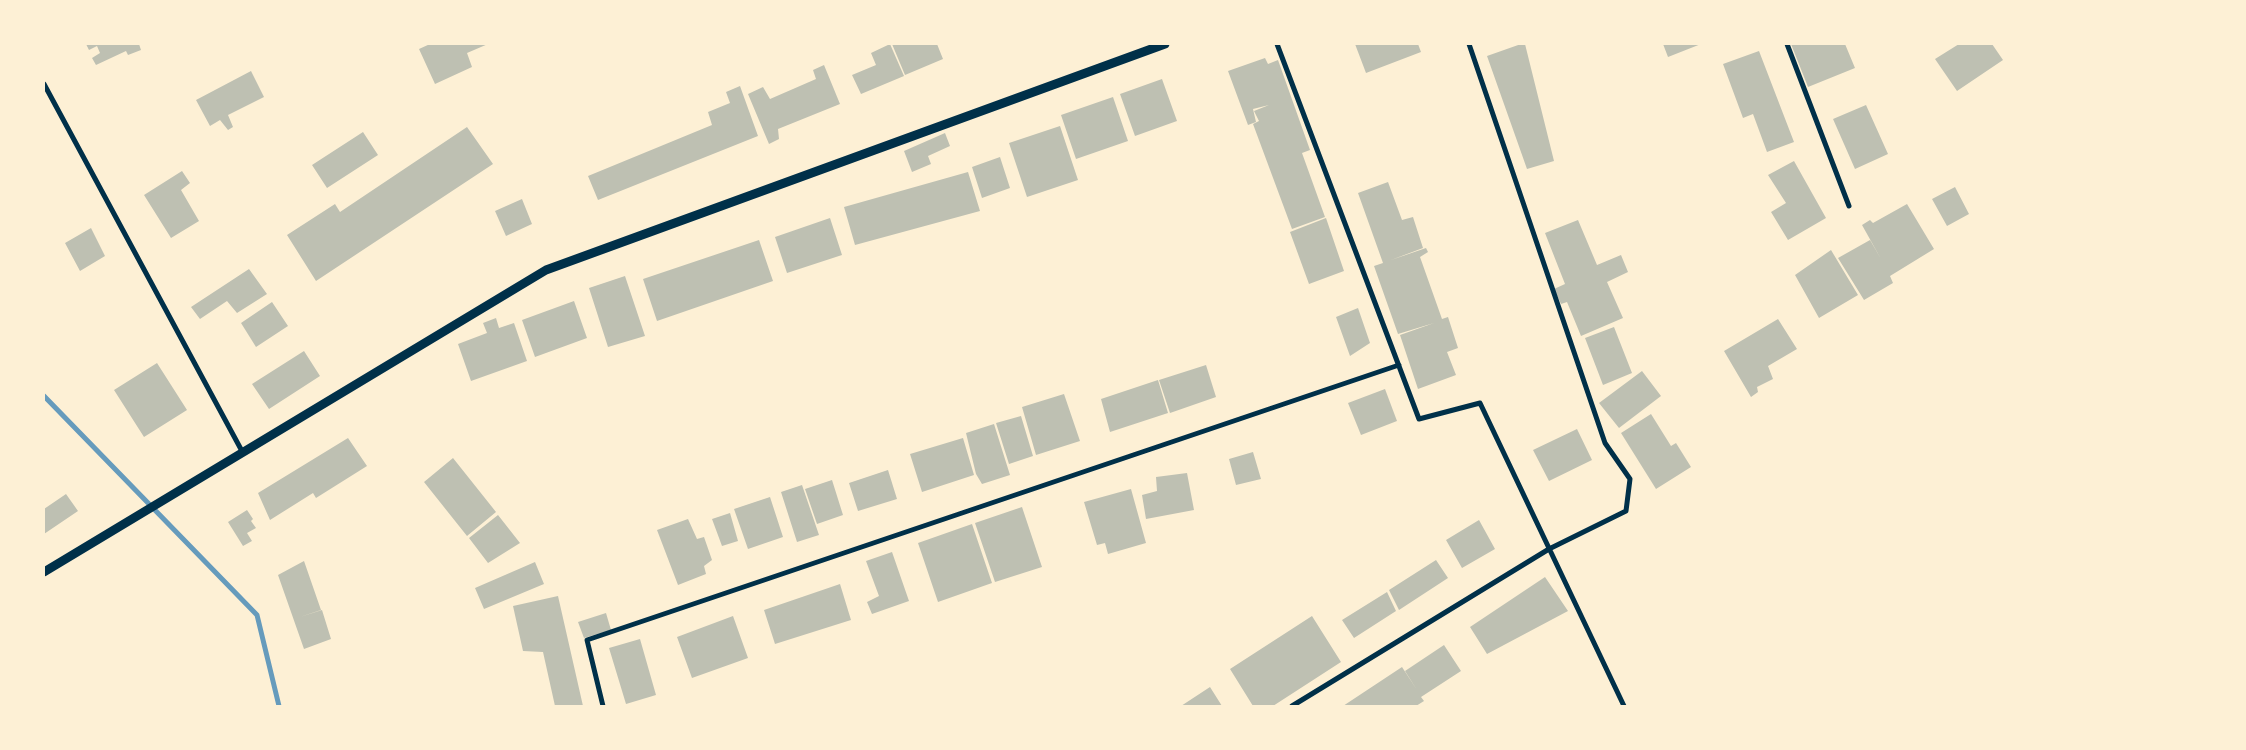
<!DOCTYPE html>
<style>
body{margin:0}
#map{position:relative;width:2246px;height:750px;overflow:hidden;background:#fdf0d5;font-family:"PT Serif",serif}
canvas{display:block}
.frame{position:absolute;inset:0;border:45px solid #fdf0d5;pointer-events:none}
</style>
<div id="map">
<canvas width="2246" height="750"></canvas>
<div class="frame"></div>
</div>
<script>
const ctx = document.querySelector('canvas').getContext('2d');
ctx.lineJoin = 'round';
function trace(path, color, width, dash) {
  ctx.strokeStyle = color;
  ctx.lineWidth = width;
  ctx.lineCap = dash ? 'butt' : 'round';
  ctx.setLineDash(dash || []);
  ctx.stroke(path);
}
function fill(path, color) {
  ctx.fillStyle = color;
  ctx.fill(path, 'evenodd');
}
const stream = new Path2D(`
 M44 396 257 615 279 706`);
const building = new Path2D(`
 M86 44H139L141 50 128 55 126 51 96 65 92 58 100 53 97 46 89 50Z
 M430 44H488L467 53 472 67 435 84 419 49Z
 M890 44 904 76 861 94 852 75 876 65 871 53Z
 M892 44H937L943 59 905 75Z
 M1355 44H1418L1421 52 1366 73Z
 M1521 44H1525L1554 161 1527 169 1487 56Z
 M1663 44H1701L1668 57Z
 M1791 44H1845L1855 68 1808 87Z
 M1959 44H1992L2003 60 1957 91 1935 59Z
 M1759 51 1794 142 1767 152 1753 114 1743 118 1723 64Z
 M1265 58 1268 64 1278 60 1310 150 1302 153 1325 217 1292 229 1253 124 1259 121 1254 111 1269 105 1253 109 1256 122 1248 125 1228 71Z
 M824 65 840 104 778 129 779 139 769 144 748 94 763 87 770 99 816 79 813 70Z
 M251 71 264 97 228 115 233 127 228 130 220 120 210 126 196 100Z
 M1162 79 1177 121 1135 136 1120 94Z
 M740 86 758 136 598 200 588 176 712 125 708 112 730 103 726 92Z
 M1113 97 1128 141 1076 159 1061 115Z
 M1866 105 1888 154 1855 169 1833 119Z
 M1060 126 1078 180 1027 197 1009 143Z
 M467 127 493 164 316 281 287 235 335 204 340 212Z
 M363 132 378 155 327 188 312 165Z
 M945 133 950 146 928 156 931 164 912 172 904 151Z
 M1000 157 1010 188 982 198 972 167Z
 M1794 161 1826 218 1788 240 1771 212 1786 203 1768 175Z
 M182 171 190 183 181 190 199 221 171 238 144 195Z
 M968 172 980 211 855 245 844 207Z
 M1388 182 1402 220 1413 217 1423 248 1391 260 1426 248 1428 252 1420 257 1442 319 1448 317 1458 348 1447 352 1456 375 1418 389 1400 335 1434 323 1398 334 1374 266 1383 263 1358 193Z
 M1955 187 1969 214 1947 226 1932 199Z
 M522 199 532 224 506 236 495 211Z
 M1907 204 1934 249 1890 276 1893 283 1864 300 1838 258 1870 240 1881 259 1862 225 1870 220 1873 223Z
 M830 218 842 255 787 273 775 237Z
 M1326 218 1344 271 1309 284 1290 232Z
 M1578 220 1597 265 1621 255 1628 272 1607 282 1623 318 1581 336 1567 302 1561 304 1554 289 1565 284 1545 233Z
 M91 228 105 256 80 271 65 243Z
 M759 240 773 281 657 321 643 279Z
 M1831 250 1858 295 1819 318 1795 275Z
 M249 269 267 294 237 313 227 301 200 319 191 307Z
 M625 276 645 336 608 347 589 288Z
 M574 301 587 338 535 357 522 320Z
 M272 302 288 326 256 347 241 323Z
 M1358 308 1370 343 1350 356 1336 317Z
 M496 318 499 328 514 323 527 361 471 381 458 344 487 333 483 323Z
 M1778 319 1797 349 1768 366 1773 379 1757 387 1758 392 1751 397 1724 351Z
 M1614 327 1632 373 1603 385 1585 338Z
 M304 351 320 376 269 409 252 384Z
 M157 363 187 410 144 437 114 390Z
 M1206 365 1216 397 1170 413 1159 380Z
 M1642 371 1661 396 1619 428 1599 403Z
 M1158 380 1168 413 1110 432 1101 399Z
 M1385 389 1397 421 1361 435 1348 403Z
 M1064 394 1080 441 1036 455 1022 407Z
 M1651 414 1671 446 1676 443 1691 467 1656 489 1621 433Z
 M1021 416 1033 456 1009 464 996 423Z
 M994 424 1010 475 982 484 976 474 966 433Z
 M1577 429 1592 460 1549 481 1533 450Z
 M348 438 367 466 316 498 313 493 270 520 258 493Z
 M963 438 974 475 922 492 910 454Z
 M1253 452 1261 479 1236 485 1229 459Z
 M453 458 496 512 467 536 424 482Z
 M888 470 897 499 858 511 849 483Z
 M1187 473 1194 510 1146 519 1142 495 1157 491 1156 477Z
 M832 480 843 515 817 524 805 489Z
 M802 485 819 535 797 542 781 492Z
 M1131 489 1146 543 1108 554 1105 543 1097 545 1084 502Z
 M66 494 78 511 44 534V509Z
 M770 497 783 537 748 549 734 509Z
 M1022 507 1042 567 995 582 975 523Z
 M247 510 253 519 251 521 256 528 247 533 252 541 243 546 228 522Z
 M730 513 738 541 722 546 712 519Z
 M498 515 520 543 488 563 469 538Z
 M688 519 697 539 704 537 712 560 704 566 706 574 678 585 657 530Z
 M1479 520 1495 549 1462 568 1446 540Z
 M972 524 992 583 938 602 918 543Z
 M892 552 909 601 872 614 867 602 879 596 866 561Z
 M1436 560 1448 578 1399 610 1389 590Z
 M304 561 321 610 300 617 322 610 331 639 304 649 278 575Z
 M535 562 544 584 484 609 475 588Z
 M1545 577 1568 611 1487 654 1470 627Z
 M840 584 851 620 775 644 764 610Z
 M1387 592 1396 611 1354 638 1342 620Z
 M558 596 583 706H555L543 652 523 651 513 606Z
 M606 613 611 630 584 638 578 622Z
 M733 616 748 658 692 678 677 637Z
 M1312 616 1341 662 1273 706H1253L1230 669Z
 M640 639 656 695 626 704 609 648Z
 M1444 645 1461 671 1421 697 1424 701 1416 706H1343L1402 667 1417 690 1405 671Z
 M1210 687 1222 706H1181Z`);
const minor = new Path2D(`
 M1277 44 1419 419 1480 403 1624 706
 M1787 44 1849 206
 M44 84 243 453
 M603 706 587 640 1399 365
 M1292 706 1549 549 1626 511 1630 479 1605 443 1469 44`);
const tertiary = new Path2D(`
 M44 572 546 270 1165 44`);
trace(stream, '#669bbc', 5);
fill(building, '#bec0b2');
trace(minor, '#003049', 5);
trace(tertiary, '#003049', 9);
</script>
